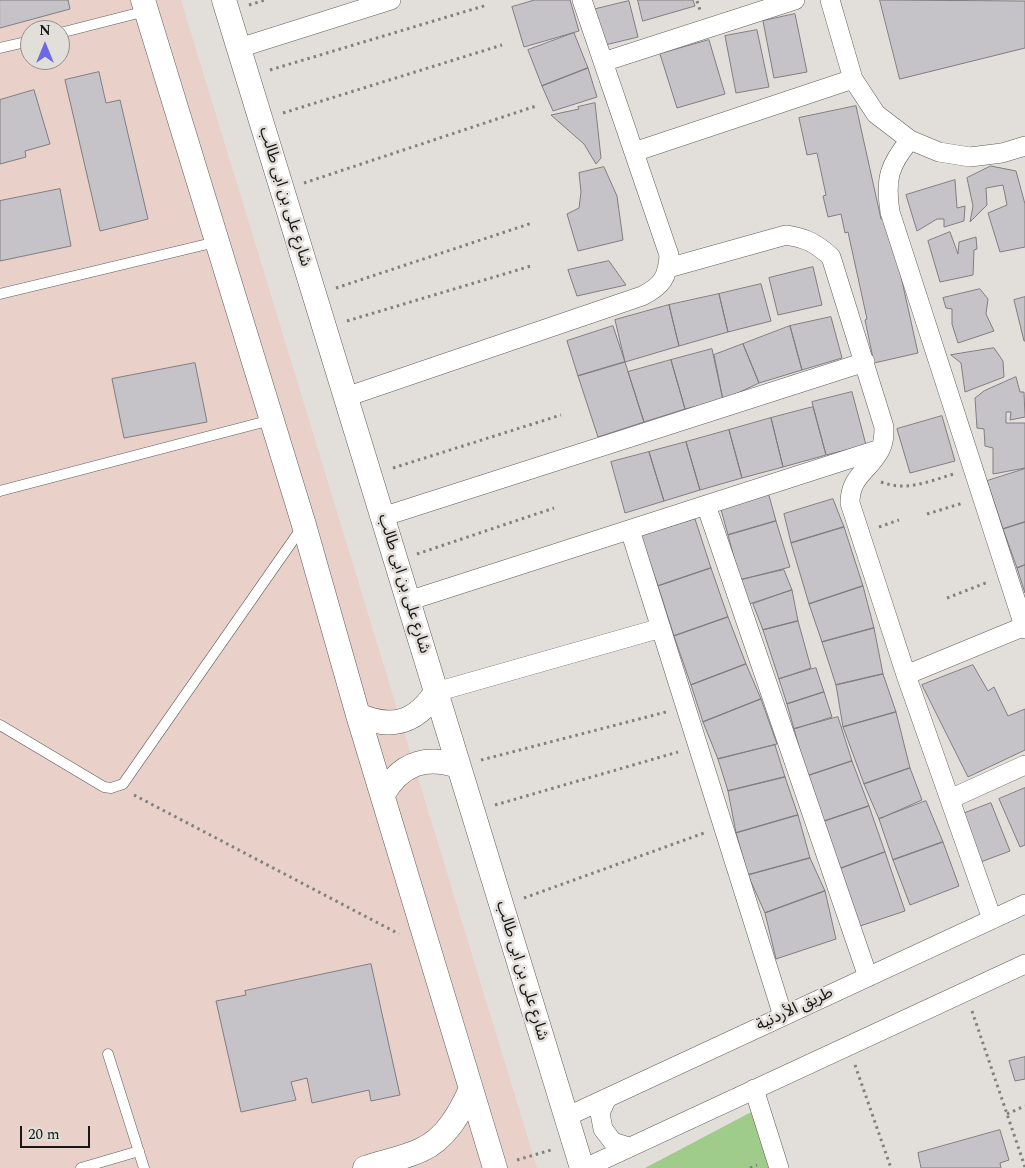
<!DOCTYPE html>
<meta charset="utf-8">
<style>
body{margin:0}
#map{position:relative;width:1025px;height:1168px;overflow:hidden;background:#e2dfda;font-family:Spectral,serif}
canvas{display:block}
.north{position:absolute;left:20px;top:20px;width:50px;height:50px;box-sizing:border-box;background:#e2dfda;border:1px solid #918f8b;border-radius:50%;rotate:0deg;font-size:14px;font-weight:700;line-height:20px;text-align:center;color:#181715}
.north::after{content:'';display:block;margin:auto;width:18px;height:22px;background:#6a6ae4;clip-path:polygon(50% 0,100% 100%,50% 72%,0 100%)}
.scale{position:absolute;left:20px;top:1126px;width:70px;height:22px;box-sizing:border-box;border:2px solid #181715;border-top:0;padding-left:6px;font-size:15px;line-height:18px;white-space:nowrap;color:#181715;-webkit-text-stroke:4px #e2dfda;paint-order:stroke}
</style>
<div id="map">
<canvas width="1025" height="1168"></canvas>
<div class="north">N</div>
<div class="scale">20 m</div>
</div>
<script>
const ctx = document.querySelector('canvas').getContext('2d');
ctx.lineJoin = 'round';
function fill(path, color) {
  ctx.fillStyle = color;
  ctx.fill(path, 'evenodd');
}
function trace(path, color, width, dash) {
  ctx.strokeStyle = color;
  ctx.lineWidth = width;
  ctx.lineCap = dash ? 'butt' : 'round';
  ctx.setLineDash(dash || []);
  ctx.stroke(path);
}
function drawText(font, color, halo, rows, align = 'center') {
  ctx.font = font + ' Spectral,"Noto Sans Arabic",serif';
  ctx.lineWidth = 5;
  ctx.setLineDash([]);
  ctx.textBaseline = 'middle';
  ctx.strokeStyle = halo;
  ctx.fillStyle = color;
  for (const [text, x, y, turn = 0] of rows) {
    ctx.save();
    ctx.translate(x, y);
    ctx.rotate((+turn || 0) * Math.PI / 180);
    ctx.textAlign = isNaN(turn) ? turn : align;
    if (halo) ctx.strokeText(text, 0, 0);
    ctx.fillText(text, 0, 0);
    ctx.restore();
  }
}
const commercial = new Path2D(`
 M0 0H181L537 1168H0ZM30 30H60V60H30Z`);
const green = new Path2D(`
 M755 1110 773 1168H645Z`);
const building = new Path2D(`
 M0 0H68L70 9 0 28Z
 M535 0H570L579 31 524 47 512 7Z
 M638 0H693L695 6 643 21Z
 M880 0 1025 1V48L900 79Z
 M629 1 638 37 601 46 592 10Z
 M795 14 807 72 774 78 763 21Z
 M757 30 769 87 736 93 725 36Z
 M574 33 588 68 542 86 528 50Z
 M709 40 725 94 677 108 660 54Z
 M588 68 597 97 553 111 542 86Z
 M99 72 106 103 120 100 148 219 100 231 65 80Z
 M34 90 50 144 25 151 26 157 0 164V100Z
 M595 103 601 158 596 164 584 144 551 115 579 109 578 107Z
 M856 106 881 219 888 218 918 353 874 363 865 320 867 319 848 232 845 233 841 214 828 217 823 196 826 195 817 153 807 155 799 118Z
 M991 166 1016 171 1025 204V247L1000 252 988 213 1007 205 1003 185 986 188 987 205 970 222 973 206 967 178Z
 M604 167 617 196 623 240 578 251 567 214 579 208 581 192 579 173Z
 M955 180 957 208 965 206 964 221 944 227V219H937L917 231 906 195Z
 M60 189 71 246 0 261V201Z
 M950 232 958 254 959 242 976 237 977 249 974 250 973 275 940 282 928 241Z
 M609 261 626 285 577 296 568 270Z
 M813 267 822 305 778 315 769 278Z
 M761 284 771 321 728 332 719 294Z
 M980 289 988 299 986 314 994 331 958 343 952 324V309L946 308 943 298Z
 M719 294 728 332 679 346 669 305Z
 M1025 297V341H1024L1014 300Z
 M669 305 679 346 625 362 615 320Z
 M831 317 842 358 802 370 790 326Z
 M613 326 625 362 578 376 567 341Z
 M790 326 802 370 759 383 743 344Z
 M743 344 759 383 723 400 714 355Z
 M994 348 1003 361 1004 377 965 392 961 363 951 355Z
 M712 349 723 400 685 409 671 360Z
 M671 360 685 409 644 422 628 372Z
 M625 362 644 422 598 437 578 376Z
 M195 363 207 422 124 438 112 379Z
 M1016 377 1020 392H1024L1025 417 1010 420 1011 412H1006V423H1025V468L993 474V448L985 446 984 429 977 428 975 398 984 391Z
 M852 392 866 445 826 455 812 402Z
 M813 407 826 455 783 467 771 418Z
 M942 416 955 461 910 473 897 429Z
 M771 418 783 467 742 478 729 430Z
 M729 430 742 478 700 490 686 442Z
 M686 442 700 490 664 501 649 452Z
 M649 452 664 501 625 513 611 462Z
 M1025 469V522L1003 529 987 481Z
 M768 492 776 521 728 535 720 506Z
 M833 499 844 527 791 543 784 514Z
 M695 519 711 568 658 586 641 536Z
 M776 521 790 567 740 580 728 535Z
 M1025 522V565L1017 568 1003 529Z
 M844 527 863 586 809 604 791 543Z
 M1025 565V593L1017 568Z
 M711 568 728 617 674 636 658 586Z
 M784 570 792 590 746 605 740 580Z
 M863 586 874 628 822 642 809 604Z
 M792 590 798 621 763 630 753 604Z
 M728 617 746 664 691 685 674 636Z
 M798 621 811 668 779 679 763 630Z
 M874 628 883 674 836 685 822 642Z
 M746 664 761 699 703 722 691 685Z
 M973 665 988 691 994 687 1008 716 1025 709V750L968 777 922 685Z
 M816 668 824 692 787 704 779 679Z
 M883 674 896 712 843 727 836 685Z
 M824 692 832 717 794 729 787 704Z
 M761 699 777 744 718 759 703 722Z
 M896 712 910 768 864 784 843 727Z
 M838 717 852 761 807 776 794 729Z
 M775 745 785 777 728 791 718 759Z
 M852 761 869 806 822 822 807 776Z
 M910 768 922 800 879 819 864 784Z
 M785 777 798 815 736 833 728 791Z
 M1025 788V845L1020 847 999 799Z
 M926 801 943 842 893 860 879 819Z
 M991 803 1010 851 978 863 960 815Z
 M869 806 885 852 839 869 822 822Z
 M798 815 810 858 748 875 736 833Z
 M943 842 959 886 910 905 893 860Z
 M885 852 905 911 860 926 839 869Z
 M810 858 825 891 765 913 748 875Z
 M825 891 836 939 776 959 765 913Z
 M371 964 400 1095 371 1101 369 1090 312 1103 307 1078 291 1082 296 1100 241 1112 216 1001 246 995 245 991Z
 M1025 1057V1079L1015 1081 1009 1061Z
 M1000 1130 1009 1160 1000 1163 1001 1168H921L918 1153Z`);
const path = new Path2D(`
 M697 1 700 10
 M249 5 265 0
 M270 70 487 5
 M283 113 502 45
 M304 183 536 106
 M336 288 532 223
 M347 321 531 266
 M393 468 561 415
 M881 482C907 492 929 481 954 474
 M927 514 963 503
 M879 527 899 520
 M417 554 554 508
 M947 598 988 582
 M481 760 666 712
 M134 795 399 934
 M495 805 678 752
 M524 898 704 833
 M972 1011 1025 1167
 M855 1065 891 1168
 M1007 1114 1025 1106
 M517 1160 551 1150
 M750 1168 757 1165`);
const service = new Path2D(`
 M60 33 146 11
 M0 48 30 41
 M0 294 216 242
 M0 491 271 420
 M0 725 104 787 111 788 123 784 303 526
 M108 1054 144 1168
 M81 1168 139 1151`);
const minor = new Path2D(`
 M830 0 853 79 876 114 910 140 939 152 970 157 1002 153 1025 146
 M239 48 391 0
 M603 62 795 0
 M910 140C889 165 885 179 890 212L1025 629
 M634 152 853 79
 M668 268 786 235C806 238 816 243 831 257L884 427C884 435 884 443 880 450 868 472 850 476 850 503L906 675 992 919
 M346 397 642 296C662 286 668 277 669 255L582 0
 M706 505 868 977
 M382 517 865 362
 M630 530 783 1016
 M408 601 880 449
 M906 675 1025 626
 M436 692 661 628
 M950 799 1025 765
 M754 1089 779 1168
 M607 1098 600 1113 603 1129 613 1142 629 1147
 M566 1117 1025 904
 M585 1168 1025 964`);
const tertiary = new Path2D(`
 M143 0 304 525 358 715 495 1168
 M224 0 582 1168
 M358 715C392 730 416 723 436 692
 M383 794C401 764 425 755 458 766
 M365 1168C383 1162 404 1158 421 1150 446 1139 460 1113 471 1089`);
const streetNames = [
 ["شارع على بن ابى طالب",284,197,73],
 ["شارع على بن ابى طالب",403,584,73],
 ["شارع على بن ابى طالب",521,971,73],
 ["طريق الأردنية",795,1010,-25]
];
fill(commercial, '#e9d0c9');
fill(green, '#a0cc8b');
fill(building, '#c6c3c8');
trace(building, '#807d81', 1);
trace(service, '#605e59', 11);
trace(minor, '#605e59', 20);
trace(tertiary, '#605e59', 25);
trace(path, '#82807c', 3, [2.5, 4]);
trace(service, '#fff', 10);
trace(minor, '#fff', 19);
trace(tertiary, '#fff', 24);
drawText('16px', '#181715', '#e2dfda', streetNames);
</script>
